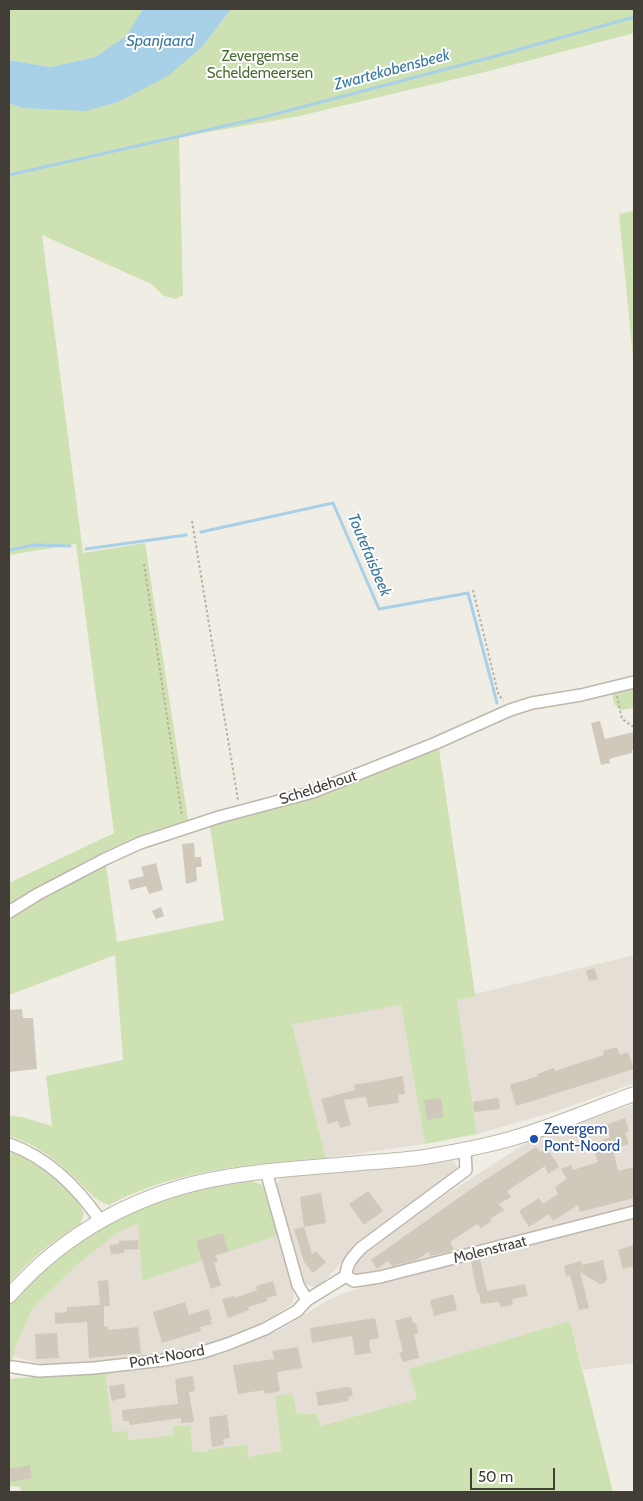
<!DOCTYPE html>
<style>
body{margin:0}
#map{position:relative;width:643px;height:1501px;overflow:hidden;background:#f0ede5;font-family:Cabin,sans-serif}
canvas{display:block}
.frame{position:absolute;inset:0;border:10px solid #423d36;pointer-events:none}
.scale{position:absolute;left:470px;top:1468px;width:85px;height:22px;box-sizing:border-box;border:2px solid #423d36;border-top:0;padding-left:6px;font-size:15px;line-height:18px;white-space:nowrap;color:#423d36;-webkit-text-stroke:4px #fff;paint-order:stroke}
</style>
<div id="map">
<canvas width="643" height="1501"></canvas>
<div class="frame"></div>
<div class="scale">50 m</div>
</div>
<script>
const ctx = document.querySelector('canvas').getContext('2d');
ctx.lineJoin = 'round';
function fill(path, color) {
  ctx.fillStyle = color;
  ctx.fill(path, 'evenodd');
}
function trace(path, color, width, dash) {
  ctx.strokeStyle = color;
  ctx.lineWidth = width;
  ctx.lineCap = dash ? 'butt' : 'round';
  ctx.setLineDash(dash || []);
  ctx.stroke(path);
}
function drawText(font, color, halo, rows, align = 'center') {
  ctx.font = font + ' Cabin,sans-serif';
  ctx.lineWidth = 4;
  ctx.setLineDash([]);
  ctx.textBaseline = 'middle';
  ctx.strokeStyle = halo;
  ctx.fillStyle = color;
  for (const [text, x, y, turn = 0] of rows) {
    ctx.save();
    ctx.translate(x, y);
    ctx.rotate((+turn || 0) * Math.PI / 180);
    ctx.textAlign = isNaN(turn) ? turn : align;
    if (halo) ctx.strokeText(text, 0, 0);
    ctx.fillText(text, 0, 0);
    ctx.restore();
  }
}
const residential = new Path2D(`
 M634 955V1083L557 1111 477 1134 457 1000 475 997V994Z
 M401 1004 425 1144 326 1158 292 1023Z
 M634 1104V1209L361 1276 355 1275 352 1269 354 1262 410 1218 529 1141Z
 M454 1161 458 1169 356 1246 322 1284 316 1288 304 1283 278 1196 277 1184 282 1176Z
 M634 1217V1363L583 1370 570 1321 408 1369 417 1399 319 1426 317 1414H297L275 1396 281 1451 247 1457V1446L209 1449V1452H193L190 1427 174 1435 129 1440 127 1431 113 1433 105 1371 174 1365 222 1354 278 1331 328 1300 344 1293 420 1270Z
 M138 1222 142 1281 279 1235 294 1295 293 1303 261 1325 220 1341 194 1349 145 1356 48 1366 13 1356 15 1348 32 1309 77 1265 117 1233Z`);
const green = new Path2D(`
 M9 9H143L126 36 95 57 50 67 9 60Z
 M231 9H634V33L489 71 295 117 179 137 183 295 176 299 164 296 151 284 42 235 83 553 145 543 188 820C172 825 154 830 137 837 93 855 49 880 9 907V883L114 833 76 544 9 555V103L22 108 86 110 118 102 203 46Z
 M634 211V368L619 214Z
 M634 689V708L621 710 614 704 612 693Z
 M439 749 475 994V997L457 1000 477 1134 425 1144 401 1005 292 1024 326 1158C252 1164 177 1169 109 1205 94 1201 84 1186 73 1176 55 1159 32 1142 9 1136V1116L22 1117 52 1126 46 1076 123 1060 115 955 9 995V920L40 900 106 865 117 942 224 920 210 826 314 797Z
 M9 1152C38 1161 73 1184 84 1214L80 1225C54 1239 28 1261 9 1283Z
 M250 1180 262 1185 279 1235 142 1281 138 1223 117 1233 77 1265 32 1309 15 1348 9 1374V1306C24 1284 43 1269 64 1253 77 1244 90 1232 104 1224 148 1200 200 1184 250 1180Z
 M570 1321 613 1492H21L20 1487 9 1486V1379L105 1371 113 1432 127 1431 129 1440 174 1435 173 1426H190L193 1452H208L209 1449 247 1445 248 1457 281 1451 275 1396 292 1393 297 1414H317L320 1426 417 1399 408 1369Z`);
const water = new Path2D(`
 M143 9H231L203 46 168 76 118 102 86 111 22 108 9 103V60L50 67 95 57 126 36Z`);
const stream = new Path2D(`
 M9 175 264 117 492 57 634 17
 M201 532 333 503 379 609 468 593 497 703
 M86 549 186 535
 M9 550 35 545 70 546`);
const building = new Path2D(`
 M600 721 605 739 634 732V749L632 750V753L609 759 610 763 601 765 591 723Z
 M194 843 195 857H201L202 867H196L197 881 186 884 182 844Z
 M156 863 163 890 149 894 146 886 131 890 128 880 144 876 141 867Z
 M161 907 164 916 156 919 152 911Z
 M594 968 598 979 589 981 586 971Z
 M22 1009 23 1018H33L37 1069 9 1072V1010Z
 M617 1047 620 1055 628 1052 634 1069 516 1106 510 1085 538 1076 537 1074 554 1068 555 1071 604 1055 603 1051Z
 M403 1076 405 1094 398 1095 399 1103 368 1107 366 1097 344 1100 351 1125 340 1128 338 1121 328 1124 321 1099 355 1090 354 1085Z
 M441 1098 444 1117 427 1120 424 1100Z
 M495 1098 499 1099 500 1109 474 1112 473 1102Z
 M625 1118 629 1131 625 1133 629 1144 613 1149 618 1171 634 1167V1198L580 1212 578 1205 553 1221 549 1214 529 1227 519 1211 539 1198 543 1204 558 1194 555 1187 567 1179 561 1169 571 1165 573 1170 598 1162 592 1145 610 1137 606 1125Z
 M536 1147 540 1152 547 1148 559 1167 548 1174 545 1166 507 1191 511 1197 499 1204 504 1210 490 1219 492 1221 481 1228 477 1224 450 1242 454 1249 451 1251 430 1256 429 1252 416 1260 392 1266 388 1261 377 1269 371 1260 471 1189Z
 M368 1191 383 1211 364 1225 349 1204Z
 M321 1193 326 1223 304 1227 300 1197Z
 M304 1227 312 1254 316 1251 326 1262 313 1273 304 1262 294 1229Z
 M223 1233 229 1251 215 1255 218 1262 214 1263 221 1285 211 1289 196 1241Z
 M138 1240 139 1249 124 1250V1253L111 1254 110 1245 119 1244V1241Z
 M634 1245V1266L623 1269 618 1250Z
 M480 1259 487 1291 525 1284 528 1296 512 1299 513 1305 500 1307 499 1302 481 1304 479 1293H477L471 1262Z
 M603 1260 607 1278 605 1283 600 1284 580 1272 589 1308 579 1310 570 1275 566 1276 564 1266 581 1261 582 1265Z
 M108 1280 110 1306H104V1327L107 1326 108 1330 138 1327 141 1353 89 1358 87 1322 55 1324V1313L67 1312V1307L100 1305 98 1281Z
 M273 1281 277 1295 267 1298 268 1301 248 1307 249 1310 228 1318 222 1299 234 1296V1298L257 1290 256 1286Z
 M453 1294 457 1310 434 1316 430 1300Z
 M185 1302 189 1315 208 1309 212 1319 210 1320 212 1324 200 1327 201 1331 162 1343 153 1312Z
 M411 1316 413 1323H416L418 1333 414 1334 419 1358 403 1362 399 1353 403 1351 395 1321Z
 M375 1318 379 1338 369 1340 371 1353 355 1355 352 1336 312 1343 310 1328Z
 M57 1333 59 1358 36 1359 35 1334Z
 M298 1347 302 1368 277 1372 280 1391 265 1394 264 1390 238 1394 233 1365 274 1359 272 1351Z
 M193 1376 195 1391 189 1392 194 1422 181 1423V1418L130 1425 129 1421H123L122 1410 178 1404 175 1379Z
 M124 1384 126 1397 112 1401 109 1386Z
 M346 1387 351 1388 353 1396 348 1397 349 1401 318 1406 316 1392Z
 M227 1415 230 1438 223 1439 224 1445 212 1447 209 1417Z
 M30 1465 32 1478 11 1482 9 1469Z`);
const path = new Path2D(`
 M192 521 238 800
 M144 564 182 816
 M473 590 498 693 503 701
 M617 696 622 719 634 727`);
const minor = new Path2D(`
 M9 912 38 894 105 859 140 843 219 817 313 792 436 743 510 710 532 703 581 695 634 682
 M9 1144C48 1158 76 1186 100 1220
 M266 1171 298 1285 307 1300
 M346 1276 354 1281 380 1277 634 1212
 M346 1276C346 1263 353 1257 361 1248L466 1170 465 1150
 M13 1367 39 1371 94 1368 164 1360 200 1353 228 1344 265 1329 297 1311 307 1300 346 1276`);
const tertiary = new Path2D(`
 M9 1296C66 1231 141 1191 226 1177 263 1170 301 1168 339 1165 367 1162 397 1161 425 1157 454 1152 482 1147 510 1139 552 1127 593 1109 634 1094`);
const markers = [
 [534,1139,5,"#1a4fb4"]
];
const parkNames = [
 ["Zevergemse",260,57],
 ["Scheldemeersen",260,74]
];
const streetNames = [
 ["Scheldehout",318,788,-18],
 ["Molenstraat",490,1250,-14],
 ["Pont-Noord",167,1357,-10]
];
const transitNames = [
 ["Zevergem",544,1130],
 ["Pont-Noord",544,1147]
];
const waterNames = [
 ["Spanjaard",160,41],
 ["Zwartekobensbeek",392,70,-15],
 ["Toutefaisbeek",369,555,67]
];
fill(residential, '#e4ded4');
fill(green, '#cee1b2');
fill(water, '#a8d0e7');
trace(stream, '#a8d0e7', 3);
fill(building, '#d1c8bc');
trace(minor, '#beb7ac', 14);
trace(tertiary, '#beb7ac', 16);
trace(path, '#bbaf9c', 2, [2.5, 2.5]);
trace(minor, '#fff', 11);
trace(tertiary, '#fff', 14);
for (const [x, y, r, color] of markers) {
  const dot = new Path2D();
  dot.arc(x, y, r, 0, 2 * Math.PI);
  ctx.fillStyle = color;
  ctx.fill(dot);
  trace(dot, '#fff', 2);
}
drawText('15px', '#496d30', '#fff', parkNames);
drawText('15px', '#423d36', '#fff', streetNames);
drawText('15px', '#164399', '#fff', transitNames, 'left');
drawText('italic 16px', '#3c7aa1', '#fff', waterNames);
</script>
